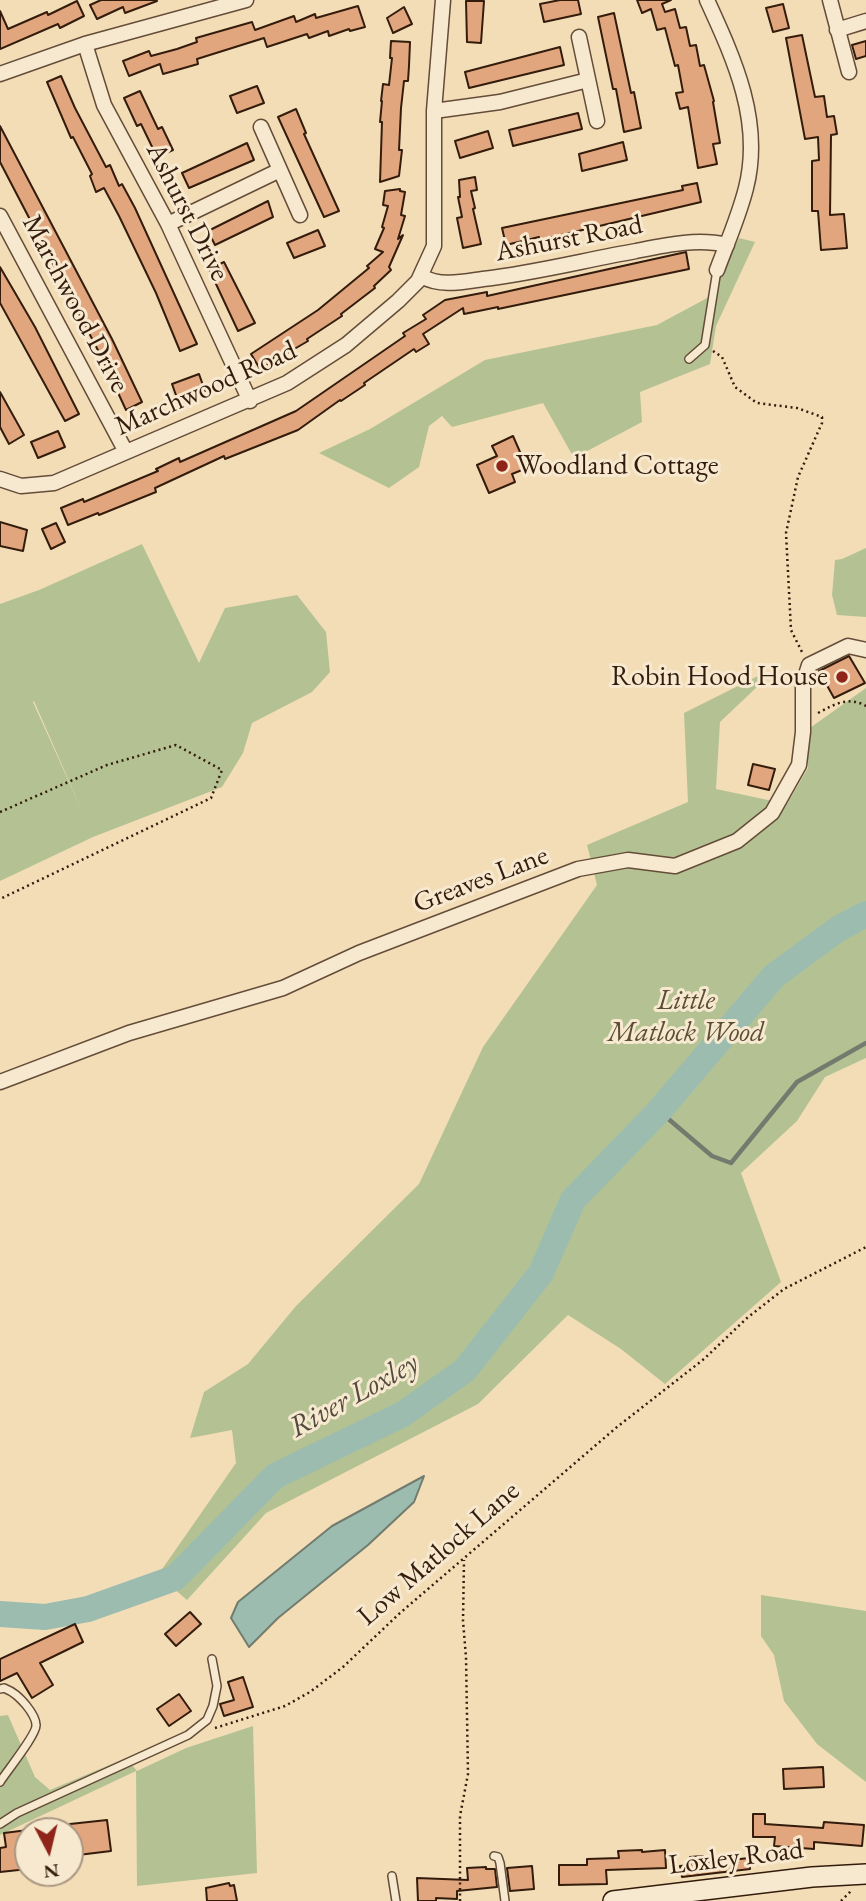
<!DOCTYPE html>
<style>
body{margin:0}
#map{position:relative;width:866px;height:1901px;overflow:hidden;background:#f2ddb7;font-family:"EB Garamond",serif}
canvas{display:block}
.north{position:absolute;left:14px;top:1817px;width:70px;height:70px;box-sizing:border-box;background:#f7e9d0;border:2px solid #a99782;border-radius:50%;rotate:173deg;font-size:19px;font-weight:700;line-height:28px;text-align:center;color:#341c0d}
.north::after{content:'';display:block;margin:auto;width:24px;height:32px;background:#8f2418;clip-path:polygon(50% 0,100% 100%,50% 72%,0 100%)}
</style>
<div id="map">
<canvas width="866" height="1901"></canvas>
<div class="north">N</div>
</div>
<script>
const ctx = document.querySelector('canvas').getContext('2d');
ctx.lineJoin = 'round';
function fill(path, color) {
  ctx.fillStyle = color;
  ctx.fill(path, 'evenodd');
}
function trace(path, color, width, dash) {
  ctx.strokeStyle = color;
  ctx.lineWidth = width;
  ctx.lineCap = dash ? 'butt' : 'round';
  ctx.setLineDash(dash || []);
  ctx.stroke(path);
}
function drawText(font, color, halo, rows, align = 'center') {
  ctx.font = font + ' "EB Garamond",serif';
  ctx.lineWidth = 6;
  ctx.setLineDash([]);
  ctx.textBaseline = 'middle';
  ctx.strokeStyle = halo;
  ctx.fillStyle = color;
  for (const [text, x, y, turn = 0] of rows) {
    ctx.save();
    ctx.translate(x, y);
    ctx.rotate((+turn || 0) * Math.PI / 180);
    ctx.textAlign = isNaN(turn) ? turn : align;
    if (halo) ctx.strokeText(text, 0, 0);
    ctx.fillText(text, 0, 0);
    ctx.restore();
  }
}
const green = new Path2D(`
 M739 238 755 242 716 326 710 364 640 392 642 422 574 458 543 403 452 427 442 416 429 426 419 467 389 488 319 453 370 429 485 360 657 325 709 297Z
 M142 544 199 663 225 608 297 595 326 632 330 672 312 692 252 723 243 753 222 787 93 837 0 881V604L39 590ZM34 701 83 813 33 702Z
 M866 548V617L837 615 832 595 835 560 842 559Z
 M760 675 758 686 720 722 716 789 787 804 808 768 807 730 866 688V1058L825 1077 797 1121 741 1173 781 1282 665 1384 621 1349 568 1315 478 1404 266 1513 187 1600 158 1575 236 1463 232 1430 190 1438 204 1392 248 1364 296 1306 419 1184 483 1047 597 885 587 845 688 802 684 713Z
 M761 1595 866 1611V1782L817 1744 784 1701 774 1655 761 1636Z
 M8 1715 35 1777 50 1790 126 1758 137 1771 186 1748 253 1726 257 1873 137 1886 136 1771 0 1835V1716Z`);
const water = new Path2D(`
 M424 1476 414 1502 368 1545 278 1618 249 1647 231 1618 238 1602 332 1526Z`);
const stream = new Path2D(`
 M659 1111 712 1156 731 1163 797 1082 866 1043`);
const river = new Path2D(`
 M0 1614 45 1617 88 1609 175 1578 275 1476 403 1414 465 1370 541 1273 573 1200 659 1111 774 976 838 929 866 914`);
const building = new Path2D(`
 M101 0H156L157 1 125 13 123 7 97 19 90 5Z
 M560 0H578L581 14 544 22 540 4Z
 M637 0H671L662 4 665 12 675 9 680 28 686 27 690 46 696 45 700 66 704 65 714 101 713 102 720 143 713 144 717 164 698 168 688 107 680 109 676 93 683 92 678 65 675 66 665 28 657 30 651 9 642 13Z
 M77 1 84 16 60 28 58 24 0 49V11L8 29 47 12 48 15Z
 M466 1H484L481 43 467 42Z
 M783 4 789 28 773 32 766 8Z
 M358 6 365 27 350 31 349 29 329 36 328 31 309 38 307 34 267 47 264 38 197 59 198 64 163 74 160 64 129 76 123 61 149 51 151 56 177 49 197 42 196 38 252 22 255 30 294 16 296 22 315 14 316 18Z
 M404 7 412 24 393 33 387 18Z
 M614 13 631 93 634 92 641 128 624 132 616 89H613L598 17Z
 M802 35 815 97 824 96 827 117 834 116 837 134 831 135 830 215 844 214 847 248 821 250 818 211H812V161L819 160 818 137 805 139 786 38Z
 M391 41 410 42 409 66 408 81H404L401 108 399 150H402L399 176 380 182 382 122H380L382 101H381L383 84 389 85 392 58H390Z
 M866 41V56L856 59 852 45Z
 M560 47 564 65 469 88 465 72Z
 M61 76 75 108 106 167 110 165 119 186 122 184 135 208 197 344 180 351 156 293 119 216 104 188 96 192 90 176 92 174 73 137 71 138 47 82Z
 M257 86 264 103 237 113 230 96Z
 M140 91 158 129 162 127 173 150 157 157 141 124 137 126 124 98Z
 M296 109 306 133 304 134 339 211 324 217 278 117Z
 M578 113 582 129 513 146 509 130Z
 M0 126 112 339 142 402 126 410 101 356 0 162Z
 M488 131 493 148 460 158 455 141Z
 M623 142 627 160 582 171 579 154Z
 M247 143 254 160 189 188 182 173Z
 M475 177 477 190 471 191 475 208 473 209 481 244 463 248 457 218 462 217 458 197H460L459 180Z
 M697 183 701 202 540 240 539 237 506 245 502 228 683 190 682 186Z
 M400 189V191L405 192 401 215 405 216 398 239 403 235 389 267 391 270 374 286 375 288 341 314 342 316 307 339 308 341 260 369 251 354 318 310 369 268 367 266 383 252 375 249 384 228 382 227 388 206 383 205 385 191Z
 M268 201 273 217 215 245 208 231Z
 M318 230 325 246 294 258 287 243Z
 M686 252 689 269 498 309V307L464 314 463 308 423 334 429 344 416 352 414 349 364 383 365 385 341 401 340 400 298 430 225 459 224 456 155 488 156 492 99 515 98 513 68 525 61 508 83 499 84 502 158 471 156 469 179 458 180 462 296 411 405 336 403 333 426 319 423 315 445 300 487 292V296Z
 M224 262 255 323 238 331 209 269Z
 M0 267 35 327 79 414 65 421 0 303Z
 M199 374 205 391 178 401 172 384Z
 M0 392 24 435 9 444 0 427Z
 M58 431 65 447 38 458 31 442Z
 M513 436 527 468 512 474 515 482 489 493 477 465 497 456 492 446Z
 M0 522 27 530 23 551 0 546Z
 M56 523 65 542 51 549 42 529Z
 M849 656 865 683 834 698 819 671Z
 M753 764 775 769 769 790 748 785Z
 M190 1612 201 1624 176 1646 165 1634Z
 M75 1624 83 1642 40 1663 53 1685 32 1698 17 1673 0 1681V1659Z
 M243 1677 253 1707 224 1716 220 1704 234 1700 228 1682Z
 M179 1694 191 1711 169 1726 157 1709Z
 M823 1767 824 1787 784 1789 783 1769Z
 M753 1814H765V1824L823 1828 824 1822 864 1825 862 1846 814 1842V1849L774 1846 775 1837H753Z
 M107 1820 111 1851 70 1856V1824Z
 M28 1830V1869L0 1872V1848L6 1847 4 1833Z
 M642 1850V1852L665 1850 666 1868 606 1870 607 1884 559 1885V1865H587V1859L619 1858 618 1851Z
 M703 1856 704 1863 749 1858 750 1869 682 1877 680 1866 691 1865 690 1857Z
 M532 1866 534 1889 510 1891 507 1868Z
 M486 1867V1869H495L497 1887 457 1891V1899L436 1898V1901H418L417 1878 468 1880 467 1868Z
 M229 1883 230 1886 234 1885 237 1901H207L206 1888Z`);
const path = new Path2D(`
 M713 351 722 357 735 387 757 403 797 408 822 417V423L798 477 786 533 791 630 802 652
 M818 713C835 704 848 696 866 706
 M0 812 107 765 176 745 222 770 211 798 0 899
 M215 1728 285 1706 310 1692 343 1667 400 1613 617 1427 704 1359 747 1318 784 1289 866 1247
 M460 1901V1816L468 1774 466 1657 463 1621 464 1560
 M841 1901 851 1891`);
const lane = new Path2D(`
 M689 359 705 345 717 270
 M0 1689 4 1688C14 1692 19 1697 26 1705 30 1710 36 1718 36 1725 37 1734 7 1771 0 1782
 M0 1824 17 1813 188 1735 207 1720 213 1706 217 1686 212 1659
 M494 1856 498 1857 500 1863 505 1901
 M392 1876 396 1901`);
const street = new Path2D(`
 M707 0C734 59 763 121 746 188 739 216 727 243 717 270
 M830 0 849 72
 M837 30 866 21
 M579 37 597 121
 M85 44 104 105 168 224 250 401
 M0 74 85 44 246 0
 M434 111 500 102 588 80
 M261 127 300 215
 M0 216 126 452
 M168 224 280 170
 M421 276C440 287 462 282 483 279 535 273 585 260 636 251 666 245 697 238 727 245
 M0 479 21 486 54 483 287 383 346 345 398 301 418 281 434 246V111L443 0
 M0 1082 129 1033 283 988 359 953 578 869 628 860 675 866 737 841 772 813 799 765 803 732V684L809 665 848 646 866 650`);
const secondary = new Path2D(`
 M613 1901 812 1877 866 1874`);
const markers = [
 [502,466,7,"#8f2418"],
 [842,677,7,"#8f2418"]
];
const streetNames = [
 ["Ashurst Drive",187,212,63],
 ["Ashurst Road",569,239,-11],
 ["Marchwood Drive",75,304,62],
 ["Marchwood Road",206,389,-24],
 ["Greaves Lane",481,880,-21],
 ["Low Matlock Lane",439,1554,-41],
 ["Loxley Road",736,1858,-7]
];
const poiNames = [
 ["Woodland Cottage",516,466],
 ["Robin Hood House",828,677,"right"]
];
const parkNames = [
 ["Little",686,1001],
 ["Matlock Wood",686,1033]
];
const waterNames = [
 ["River Loxley",354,1396,-29]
];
fill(green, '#b4c293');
fill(water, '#9bbcaf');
trace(water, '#727c6e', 2);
trace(stream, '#727c6e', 4.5);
trace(river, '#9bbcaf', 26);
fill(building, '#e1a67d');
trace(building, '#341c0d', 2);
trace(lane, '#644c38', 10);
trace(street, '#644c38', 17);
trace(secondary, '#341c0d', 22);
trace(path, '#341c0d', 2.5, [2, 3.5]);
trace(lane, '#f7e9d0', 7);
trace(street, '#f7e9d0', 14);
trace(secondary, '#f7e9d0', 19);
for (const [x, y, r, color] of markers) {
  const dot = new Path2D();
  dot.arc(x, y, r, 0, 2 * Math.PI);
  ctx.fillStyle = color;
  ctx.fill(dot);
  trace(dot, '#f7e9d0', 2.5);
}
drawText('28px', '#341c0d', '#f7e9d0', streetNames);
drawText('28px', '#341c0d', '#f7e9d0', poiNames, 'left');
drawText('italic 28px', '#5a4e35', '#f7e9d0', parkNames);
drawText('italic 30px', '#534c3e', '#f7e9d0', waterNames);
</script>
